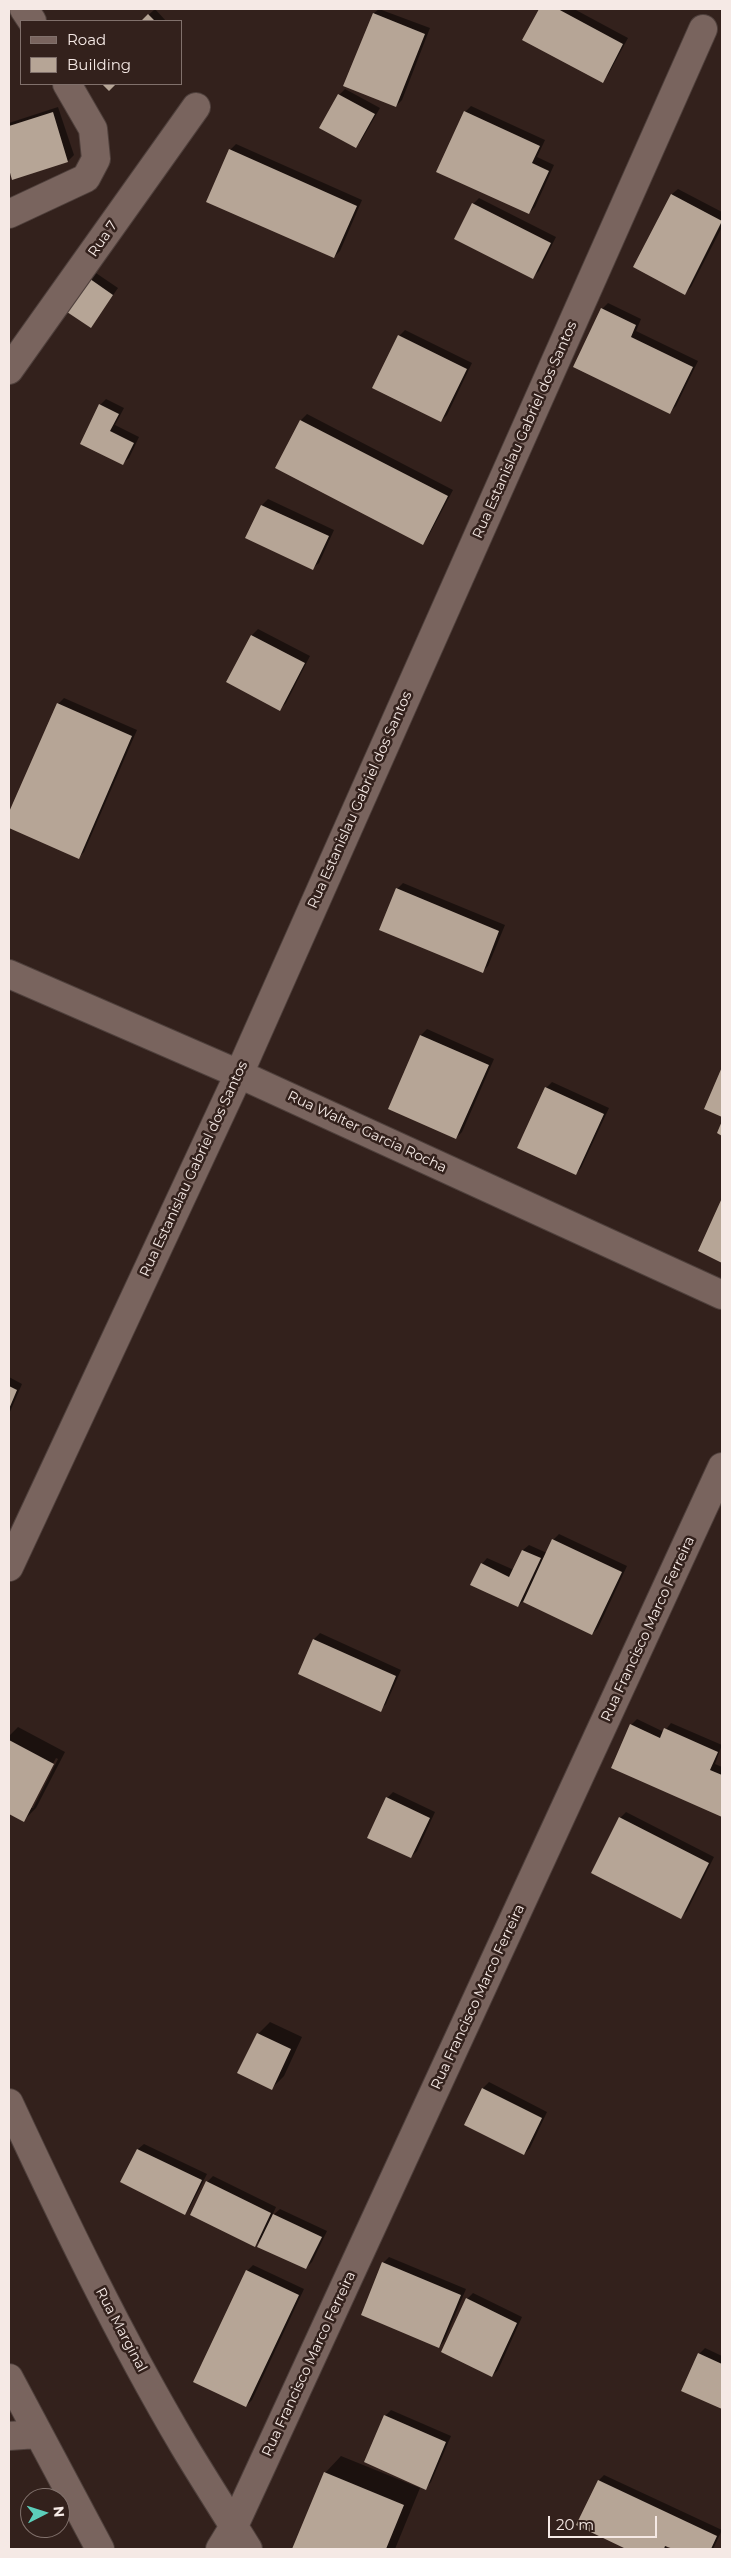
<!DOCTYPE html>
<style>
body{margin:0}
#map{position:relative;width:731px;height:2558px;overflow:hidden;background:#33211c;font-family:Montserrat,sans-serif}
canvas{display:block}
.frame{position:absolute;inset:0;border:10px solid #f5e9e5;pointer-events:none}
.legend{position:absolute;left:20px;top:20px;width:162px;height:65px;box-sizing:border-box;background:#33211c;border:1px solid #81716c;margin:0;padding:6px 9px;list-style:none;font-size:15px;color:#f5e9e5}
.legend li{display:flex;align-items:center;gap:10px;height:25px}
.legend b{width:25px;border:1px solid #81716c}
.north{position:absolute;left:20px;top:2488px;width:50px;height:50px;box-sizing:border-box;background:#33211c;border:1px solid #81716c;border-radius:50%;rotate:85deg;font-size:14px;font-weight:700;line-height:20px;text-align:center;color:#f5e9e5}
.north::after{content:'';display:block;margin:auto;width:18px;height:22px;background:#5cceba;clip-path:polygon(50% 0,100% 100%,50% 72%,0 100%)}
.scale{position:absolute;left:548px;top:2516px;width:109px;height:22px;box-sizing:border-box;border:2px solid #f5e9e5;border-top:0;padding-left:6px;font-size:15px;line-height:18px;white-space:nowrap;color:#f5e9e5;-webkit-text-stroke:4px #33211c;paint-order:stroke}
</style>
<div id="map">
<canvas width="731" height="2558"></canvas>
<div class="frame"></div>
<ul class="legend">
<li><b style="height:6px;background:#79645e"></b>Road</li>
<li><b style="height:14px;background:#b6a596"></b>Building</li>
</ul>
<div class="north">N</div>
<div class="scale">20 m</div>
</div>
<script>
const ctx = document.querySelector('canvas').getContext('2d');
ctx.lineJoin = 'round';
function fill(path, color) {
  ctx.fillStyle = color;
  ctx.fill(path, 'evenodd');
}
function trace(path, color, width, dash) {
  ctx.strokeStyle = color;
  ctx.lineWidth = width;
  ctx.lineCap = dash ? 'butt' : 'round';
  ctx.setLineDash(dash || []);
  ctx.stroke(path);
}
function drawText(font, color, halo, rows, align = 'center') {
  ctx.font = font + ' Montserrat,sans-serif';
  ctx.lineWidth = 5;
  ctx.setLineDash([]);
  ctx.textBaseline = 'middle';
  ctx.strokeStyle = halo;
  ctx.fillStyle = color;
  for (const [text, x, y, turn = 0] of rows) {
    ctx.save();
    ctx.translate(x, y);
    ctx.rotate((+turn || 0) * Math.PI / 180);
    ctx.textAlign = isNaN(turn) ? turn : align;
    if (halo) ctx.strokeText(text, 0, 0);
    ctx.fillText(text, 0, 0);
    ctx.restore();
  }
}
const shadow = new Path2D(`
 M155 9 166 21H142Z
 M379 9 430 28 402 100 396 106 345 85 374 13Z
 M540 9H574L628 38 608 75 602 81 524 39Z
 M345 89 380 108 361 141 355 147 320 128 339 95Z
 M471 106 545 140 537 157 554 165 535 207 529 213 465 112Z
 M58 107 74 155 68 161 13 178 9 165V123Z
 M236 144 362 200 340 251 334 257 230 150Z
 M678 189 722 212V227L691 287 685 293 634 267 672 194Z
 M479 198 556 237 539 271 533 277 473 204Z
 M90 269 118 288 91 327Z
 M608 303 641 319 636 331 698 361 676 406 670 412 602 309Z
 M405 330 472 363 447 415 441 421 399 336Z
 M106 399 124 408 115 425 139 437 129 458 123 463 81 443 100 405Z
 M307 414 453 490 428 537 423 543 301 420Z
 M268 499 334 530 319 563 313 568 247 537 262 505Z
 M258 629 310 656 286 703 280 709 228 682 252 635Z
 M64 698 137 730 84 852 78 858 9 827V815L58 704Z
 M403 883 505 925 488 966 482 972 397 889Z
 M427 1029 494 1059 462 1132 456 1138 389 1108 421 1035Z
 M552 1082 609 1108 581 1168 575 1174 546 1088Z
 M722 1201V1261L699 1250Z
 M9 1377 22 1384 9 1414Z
 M559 1534 627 1566 598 1628 592 1634 523 1601 518 1606 482 1564 487 1558 514 1570 523 1550 529 1545 547 1553 553 1540Z
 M320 1633 401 1670 386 1704 380 1710 299 1674 314 1639Z
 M637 1719 664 1732 671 1723 722 1745 715 1764 722 1767V1816L612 1767 631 1725Z
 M18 1727 65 1752 36 1808 24 1820 9 1812V1736ZM56 1758 58 1759 33 1808H30Z
 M393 1792 435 1812 417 1851 411 1857 369 1837 387 1798Z
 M626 1812 714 1857 687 1911 681 1917 620 1818Z
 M270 2022 302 2037 284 2076 272 2088 258 2034Z
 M489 2082 547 2112 530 2148 524 2154 466 2125 483 2088Z
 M144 2144 207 2174 190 2207 184 2213 138 2149Z
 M213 2176 276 2207 272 2216 280 2209 327 2231 312 2262 306 2268 263 2237 255 2245 207 2182Z
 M389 2257 466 2289 444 2341 439 2347 383 2263Z
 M253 2265 304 2289 252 2400 246 2406 247 2271Z
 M473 2293 522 2317 498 2370 492 2376 467 2299Z
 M705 2348 722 2356V2408L683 2391 699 2354Z
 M391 2410 451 2436 431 2482 426 2488 385 2416Z
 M341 2456 420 2488 395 2549H293L325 2473Z
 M604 2475 722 2530 713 2549H676L668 2545 666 2549H630L578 2525 599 2480Z`);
const building = new Path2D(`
 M539 9H558L623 44 603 83 522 40Z
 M373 13 425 34 396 107 343 86Z
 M148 14 155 21H141Z
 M102 84H116L109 91Z
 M338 94 375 114 356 148 319 128Z
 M464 111 540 146 532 163 549 171 529 214 436 172Z
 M53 112 68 162 12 180 9 169V126Z
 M229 149 357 206 334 258 206 202Z
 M671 194 722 221 685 295 633 267Z
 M472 203 551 243 533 279 454 239Z
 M83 274 113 295 91 328 61 308Z
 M601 308 636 325 631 337 693 367 670 414 573 367Z
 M398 335 467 369 441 422 372 388Z
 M99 404 119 414 110 431 134 443 123 465 80 444Z
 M300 420 448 496 423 545 275 468Z
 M261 505 329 536 313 570 245 538Z
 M251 635 305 663 280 711 226 682Z
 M57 703 132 736 79 859 9 828V812Z
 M396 888 499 931 483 973 379 930Z
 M420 1035 489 1065 456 1139 388 1109Z
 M722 1067V1117L704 1109Z
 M545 1087 604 1114 576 1175 517 1148Z
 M722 1121V1136L717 1133Z
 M722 1198V1263L698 1251Z
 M9 1386 17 1390 9 1409Z
 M552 1539 622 1572 592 1635 523 1602Z
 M522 1550 541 1558 518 1607 470 1585 481 1563 509 1577Z
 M313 1639 396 1676 381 1712 298 1674Z
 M630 1724 660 1738 664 1728 718 1752 710 1770 722 1775V1817L611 1768Z
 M9 1740 54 1764 24 1822 9 1814Z
 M386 1797 430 1818 411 1858 367 1838Z
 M619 1817 709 1863 681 1919 591 1873Z
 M257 2033 291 2049 272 2090 237 2073Z
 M482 2088 542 2118 524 2155 464 2125Z
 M137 2149 202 2180 185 2215 120 2182Z
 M206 2181 271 2213 255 2247 190 2215Z
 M273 2214 322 2237 306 2269 257 2247Z
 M382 2262 461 2295 439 2348 361 2315Z
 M246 2270 299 2295 246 2407 193 2382Z
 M466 2298 517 2323 492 2377 441 2352Z
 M698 2353 722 2364V2409L681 2391Z
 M384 2415 446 2442 426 2490 364 2462Z
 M324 2472 404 2505 386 2549H292Z
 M598 2480 717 2536 711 2549H673L665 2546 664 2549H626L576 2525Z`);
const minor = new Path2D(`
 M24 9 32 21
 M9 214 86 178 96 159 93 129 67 84
 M9 370 196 107
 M9 974 239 1074 722 1295
 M9 1567 239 1074 703 29
 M9 2103C63 2219 119 2336 184 2446 205 2481 227 2515 248 2549
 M9 2378 100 2549
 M9 2436 37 2434
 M220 2549 234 2526 722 1467`);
const streetNames = [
 ["Rua 7",103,239,-55],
 ["Rua Estanislau Gabriel dos Santos",525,430,-66],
 ["Rua Estanislau Gabriel dos Santos",360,800,-66],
 ["Rua Walter Garcia Rocha",367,1132,25],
 ["Rua Estanislau Gabriel dos Santos",194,1169,-65],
 ["Rua Francisco Marco Ferreira",648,1629,-65],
 ["Rua Francisco Marco Ferreira",478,1997,-65],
 ["Rua Marginal",121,2330,62],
 ["Rua Francisco Marco Ferreira",309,2364,-65]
];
fill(shadow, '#0007');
fill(building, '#b6a596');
trace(minor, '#4f403c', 30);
trace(minor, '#79645e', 28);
drawText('14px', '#f5e9e5', '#33211c', streetNames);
</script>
